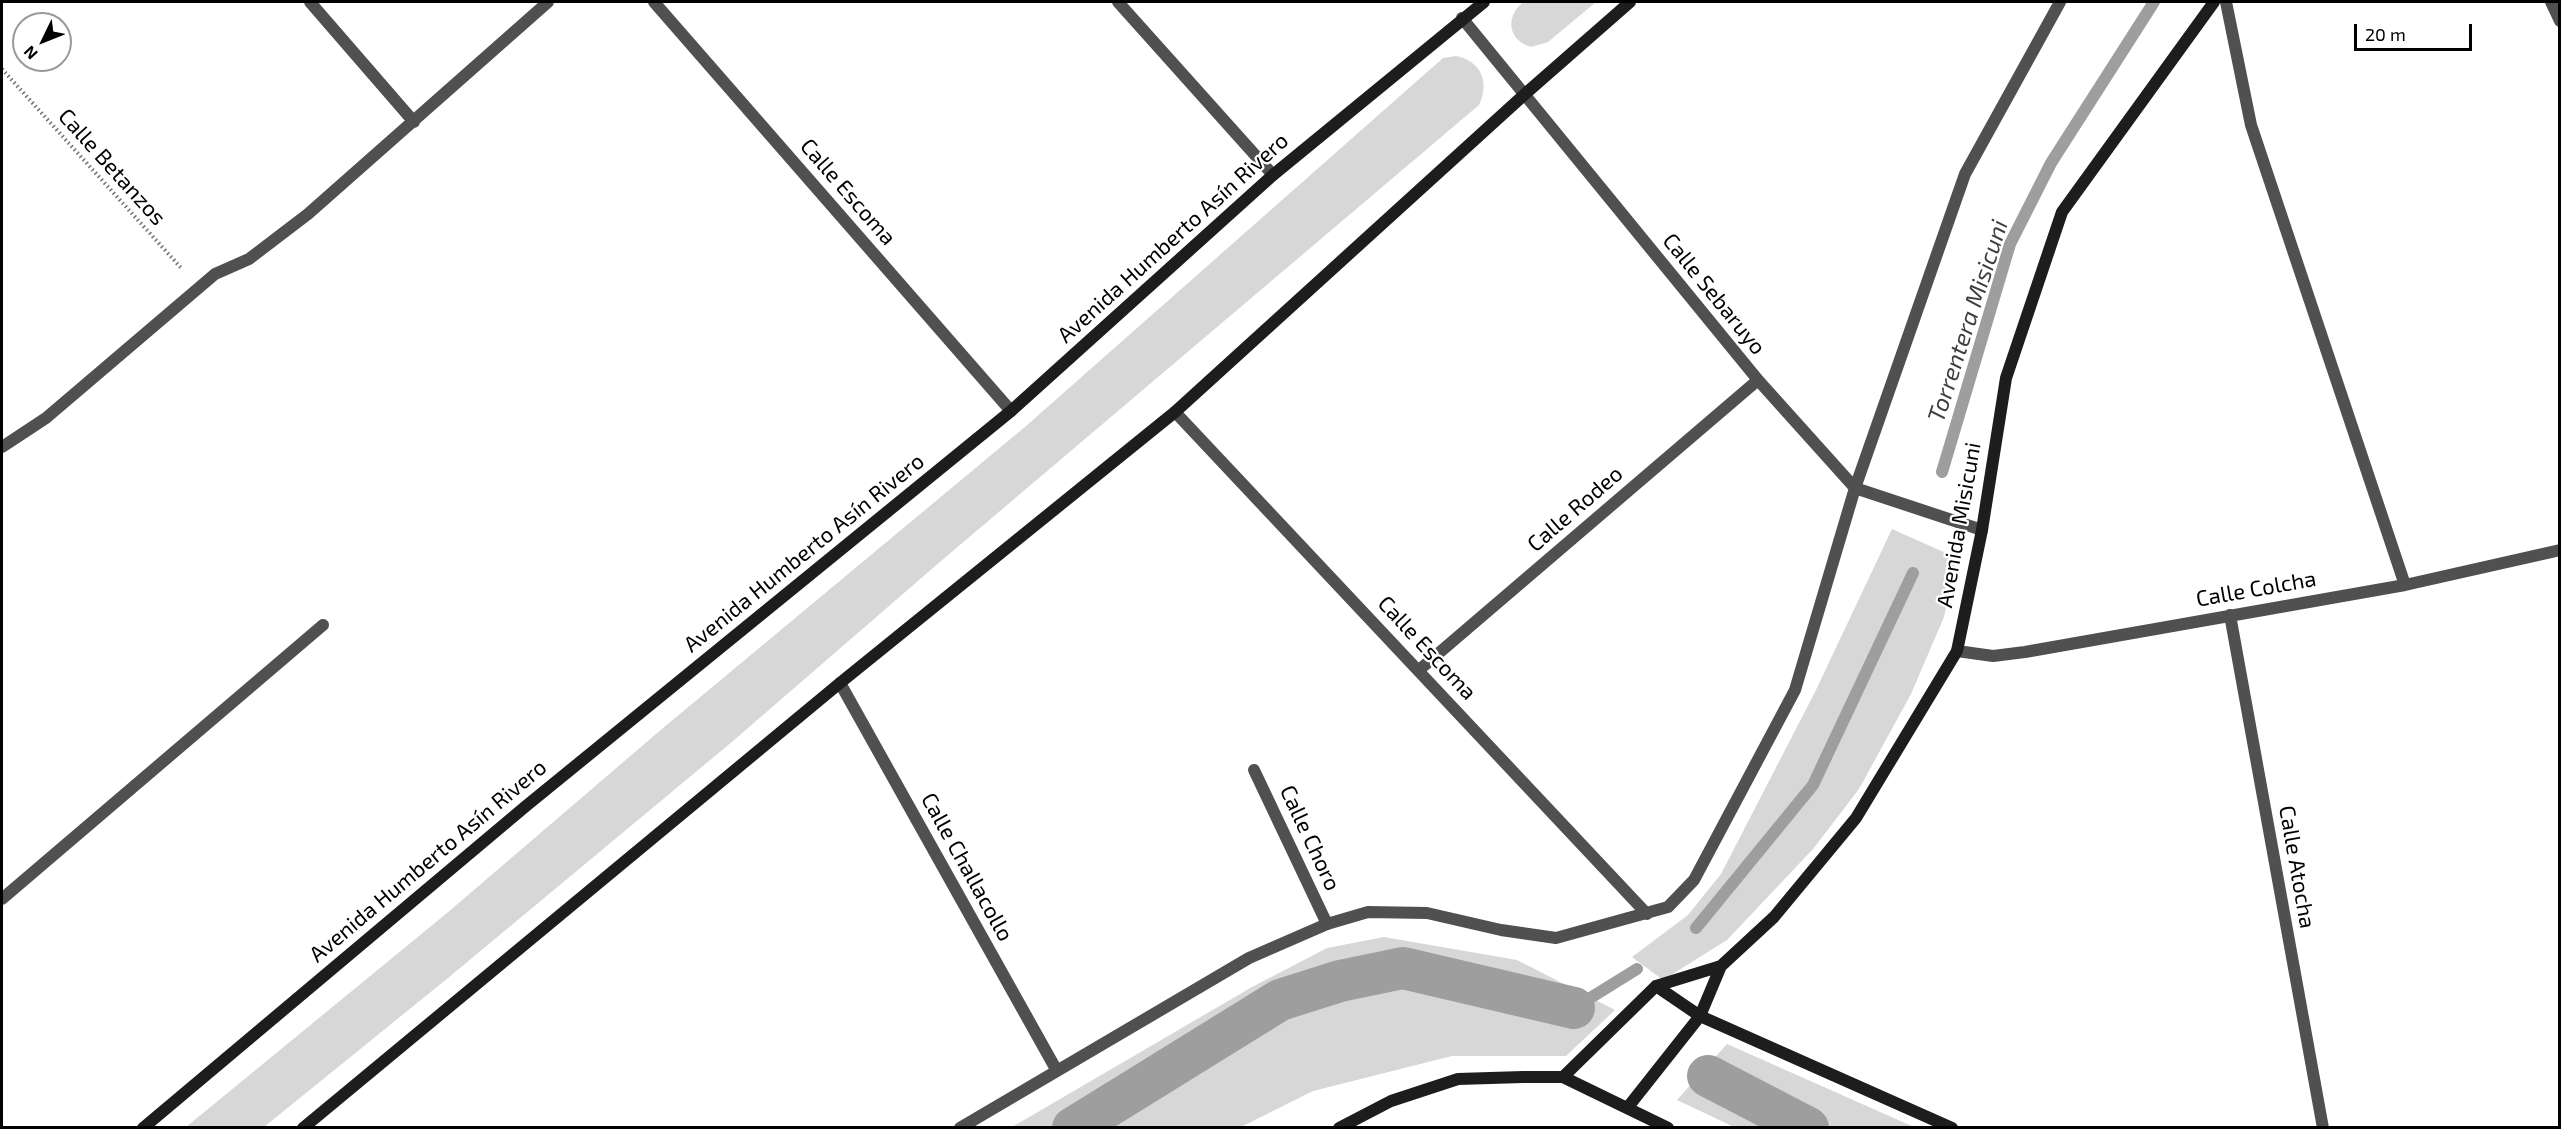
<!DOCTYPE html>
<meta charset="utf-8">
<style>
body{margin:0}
#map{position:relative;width:2561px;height:1129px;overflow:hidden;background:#fff;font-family:"Exo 2",sans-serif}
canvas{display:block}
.frame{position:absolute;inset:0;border:3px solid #000;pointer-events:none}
.north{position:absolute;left:12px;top:12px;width:60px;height:60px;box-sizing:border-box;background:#fff;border:2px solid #999;border-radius:50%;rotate:227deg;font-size:16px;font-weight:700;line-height:24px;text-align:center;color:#000}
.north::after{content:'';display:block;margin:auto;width:21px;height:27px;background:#000;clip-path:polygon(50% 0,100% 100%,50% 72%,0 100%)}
.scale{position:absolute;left:2354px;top:24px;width:118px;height:27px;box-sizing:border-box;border:3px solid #000;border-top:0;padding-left:8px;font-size:18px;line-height:21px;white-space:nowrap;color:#000;-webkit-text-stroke:4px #fff;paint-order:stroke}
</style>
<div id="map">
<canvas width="2561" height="1129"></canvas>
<div class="frame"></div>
<div class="north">N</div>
<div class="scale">20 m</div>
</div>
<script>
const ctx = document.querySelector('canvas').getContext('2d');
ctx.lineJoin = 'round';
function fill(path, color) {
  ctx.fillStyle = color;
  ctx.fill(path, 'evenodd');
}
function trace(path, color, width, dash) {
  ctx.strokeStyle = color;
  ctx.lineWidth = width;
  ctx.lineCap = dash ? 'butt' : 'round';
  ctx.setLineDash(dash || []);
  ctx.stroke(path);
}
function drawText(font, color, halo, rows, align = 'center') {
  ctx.font = font + ' "Exo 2",sans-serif';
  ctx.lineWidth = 4.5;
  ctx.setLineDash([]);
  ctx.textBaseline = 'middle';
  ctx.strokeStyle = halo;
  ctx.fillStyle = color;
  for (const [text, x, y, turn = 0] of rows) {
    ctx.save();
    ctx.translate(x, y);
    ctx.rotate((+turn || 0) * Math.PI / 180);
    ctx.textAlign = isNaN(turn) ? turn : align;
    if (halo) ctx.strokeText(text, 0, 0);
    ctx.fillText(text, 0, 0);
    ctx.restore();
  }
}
const green = new Path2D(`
 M1523 2H1596L1548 42 1531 47C1508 40 1505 17 1523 2Z
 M1456 56C1481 61 1490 82 1479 105L941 561 733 741 448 978 264 1127H186L447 913 663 728 1026 426 1443 58Z
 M1892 529 1957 558 1944 617 1911 694 1859 789 1813 849 1727 940 1663 980 1632 957 1688 915 1721 874 1815 692Z
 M1384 937 1517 960 1615 1010 1566 1056H1452L1313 1091 1241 1127H1012L1252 987 1327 948Z
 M1727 1044 1914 1127H1734L1677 1100Z`);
const stream = new Path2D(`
 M1942 472 2010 244 2051 163 2154 2
 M1696 928 1813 785 1913 573
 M1574 1008 1637 969`);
const canal = new Path2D(`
 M1708 1076 1808 1128
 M1073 1128 1280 1000 1340 981 1403 968 1574 1008`);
const path = new Path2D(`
 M2 69 182 269`);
const lane = new Path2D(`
 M1254 770 1327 924`);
const street = new Path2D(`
 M310 2 414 122
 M654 2 1011 411
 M1118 2 1273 175
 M2226 2 2251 125 2405 585
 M2551 2 2560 21
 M1462 18 1758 380 1855 488 1982 530
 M1175 412 1647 914
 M2 447 46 418 215 274 249 259 308 214 548 2
 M2230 615 2323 1128
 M1957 651 1993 656 2025 652 2405 585 2560 550
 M1419 670 1758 380
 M840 683 1057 1071
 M2 899 323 625
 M960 1128 1249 958 1327 924 1368 912 1427 913 1501 930 1556 938 1668 907 1694 880 1795 690 1855 488 1965 174 2060 2`);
const secondary = new Path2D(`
 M1656 986 1700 1016 1952 1128
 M1563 1077 1656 986 1721 966 1774 917 1856 818 1957 651 1982 530 2006 378 2062 212 2214 2
 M1628 1107 1700 1016 1721 966
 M143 1128 526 806 1011 411 1273 175 1484 2
 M303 1128 840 683 1175 412 1525 94 1630 2
 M1339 1128 1391 1101 1458 1079 1523 1077H1563L1668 1128`);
const streetNames = [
 ["Calle Betanzos",112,167,48],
 ["Calle Escoma",848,192,49],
 ["Avenida Humberto Asín Rivero",1173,238,-42],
 ["Calle Sebaruyo",1714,294,51],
 ["Calle Rodeo",1575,509,-41],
 ["Avenida Misicuni",1959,525,-80],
 ["Avenida Humberto Asín Rivero",804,553,-39],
 ["Calle Colcha",2256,589,-10],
 ["Calle Escoma",1427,648,47],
 ["Calle Choro",1310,838,65],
 ["Avenida Humberto Asín Rivero",428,861,-40],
 ["Calle Challacollo",967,867,61],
 ["Calle Atocha",2297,867,80]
];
const waterNames = [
 ["Torrentera Misicuni",1968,321,-72]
];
fill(green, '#d7d7d7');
trace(stream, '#9e9e9e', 12);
trace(canal, '#9e9e9e', 42);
trace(path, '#727272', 4, [1.5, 3]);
trace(lane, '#505050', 12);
trace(street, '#505050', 12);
trace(secondary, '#1d1d1d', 12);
drawText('22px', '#000', '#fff', streetNames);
drawText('italic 24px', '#3f3f3f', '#fff', waterNames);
</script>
